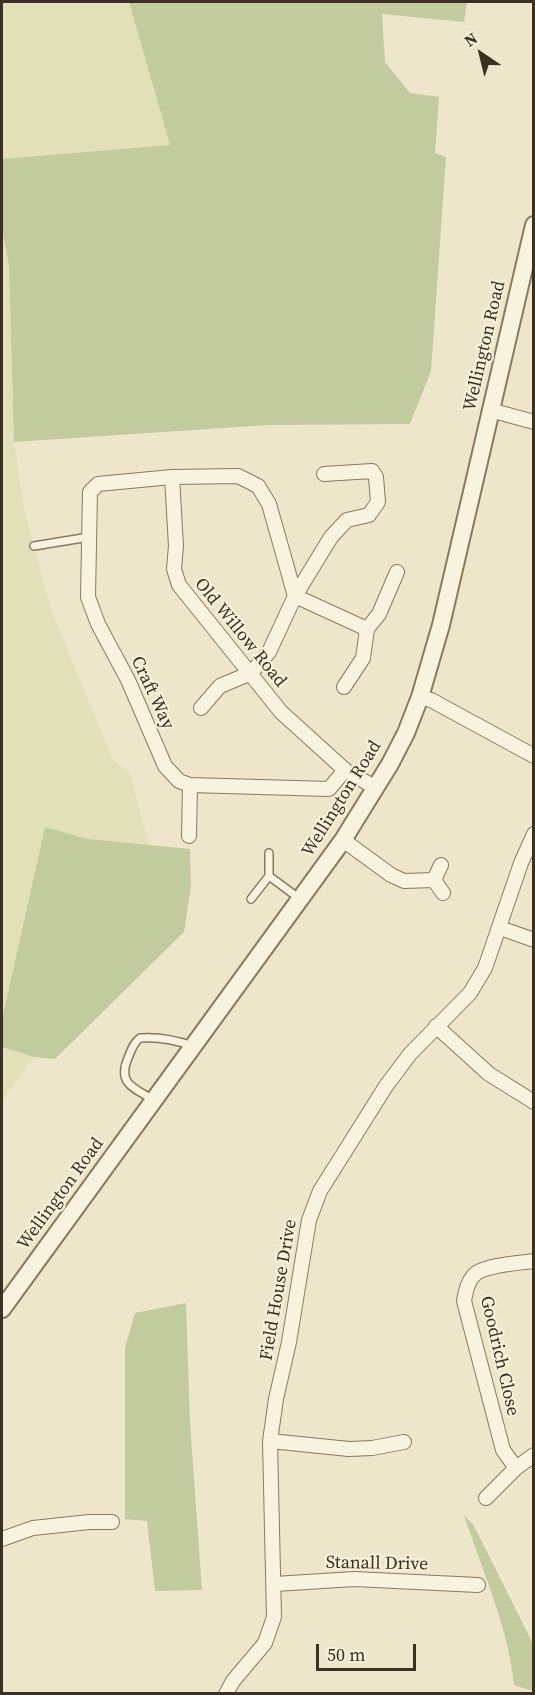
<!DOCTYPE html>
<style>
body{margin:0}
#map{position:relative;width:535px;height:1695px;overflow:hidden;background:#ede6ca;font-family:"Source Serif 4",serif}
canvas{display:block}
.frame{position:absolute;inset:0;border:3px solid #3b3022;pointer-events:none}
.north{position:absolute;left:451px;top:24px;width:60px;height:60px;-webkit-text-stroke:4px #f5f0da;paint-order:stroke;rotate:325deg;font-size:16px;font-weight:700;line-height:24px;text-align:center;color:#3b3022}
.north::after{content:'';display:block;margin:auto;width:21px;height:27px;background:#3b3022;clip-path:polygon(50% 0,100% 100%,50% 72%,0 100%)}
.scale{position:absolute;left:316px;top:1644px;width:100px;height:27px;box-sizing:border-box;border:3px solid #3b3022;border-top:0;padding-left:8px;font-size:18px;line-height:21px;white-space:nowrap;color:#3b3022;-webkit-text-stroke:4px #f5f0da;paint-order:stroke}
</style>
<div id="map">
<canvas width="535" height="1695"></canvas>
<div class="frame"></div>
<div class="north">N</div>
<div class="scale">50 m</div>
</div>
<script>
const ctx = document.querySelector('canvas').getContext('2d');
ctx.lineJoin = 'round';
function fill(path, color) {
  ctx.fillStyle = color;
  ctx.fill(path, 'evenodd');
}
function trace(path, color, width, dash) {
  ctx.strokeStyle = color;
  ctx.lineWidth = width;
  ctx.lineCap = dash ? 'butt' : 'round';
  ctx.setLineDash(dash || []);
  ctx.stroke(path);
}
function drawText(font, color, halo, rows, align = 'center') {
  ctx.font = font + ' "Source Serif 4",serif';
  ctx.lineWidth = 4.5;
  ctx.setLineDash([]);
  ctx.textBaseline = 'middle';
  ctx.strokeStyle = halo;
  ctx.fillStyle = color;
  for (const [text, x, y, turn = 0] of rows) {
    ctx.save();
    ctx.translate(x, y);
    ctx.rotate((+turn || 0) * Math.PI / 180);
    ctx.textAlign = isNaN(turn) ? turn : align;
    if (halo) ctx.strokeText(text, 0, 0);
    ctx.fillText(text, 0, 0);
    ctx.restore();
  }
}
const farmland = new Path2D(`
 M2 2H129L170 145 2 159Z
 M2 229 9 265 14 442 25 513 52 612 113 760 130 773 149 846 88 839 45 827 2 1019Z
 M2 1047 34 1057 2 1101Z`);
const green = new Path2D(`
 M129 2H467L464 22 382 14 385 62 410 93 439 97 435 153 446 157 431 371 410 424 268 425 14 442 9 265 2 229V159L170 145Z
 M45 827 88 839 190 849 191 886 184 932 55 1059 34 1057 2 1047V1019Z
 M186 1303 190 1423 202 1590 155 1591 147 1521 125 1519V1348L135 1313Z
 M464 1515 474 1526 530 1638 533 1646V1691L514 1685C508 1626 482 1570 464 1515Z`);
const service = new Path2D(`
 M34 546 89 537
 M269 853V876L300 899
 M251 899 269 876
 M154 1100C134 1088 117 1084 128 1058 131 1051 133 1043 140 1038 156 1037 176 1040 192 1046`);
const minor = new Path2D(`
 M490 410 534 422
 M172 477 176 546 174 569 179 585 281 712 345 770
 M295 596 269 504 258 486 238 476 172 477 98 484 90 492 88 597 98 624 128 680 165 766 179 781 190 785 329 789 345 770 376 788
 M295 596 367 629
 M344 687 363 658 367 629 379 614 397 572
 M420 697 431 700 534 756
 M201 708 220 686 251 673 269 652 295 596 331 537 347 520 369 515 378 502 376 477 372 471 324 474
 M189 836 190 785
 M343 840 391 875 404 881 434 880 443 893
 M434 880 441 865
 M500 928 534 940
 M436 1026 489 1074 534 1102
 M534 1261C520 1263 484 1265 474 1275 467 1283 466 1291 464 1301L503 1450 516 1468 534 1455
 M270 1441 349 1449 372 1448 404 1442
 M486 1498 516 1468
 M2 1539 33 1528 89 1522H112
 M275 1584 354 1579 478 1585
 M226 1694 233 1681 265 1643 274 1617 270 1441 276 1399 289 1342 309 1220 320 1191 386 1086 410 1054 470 993 485 968 521 863 534 834`);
const tertiary = new Path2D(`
 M2 1309 343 840 390 764 406 733 420 697 441 625 534 225`);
const streetNames = [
 ["Wellington Road",485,346,-77],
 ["Old Willow Road",240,633,51],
 ["Craft Way",152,693,65],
 ["Wellington Road",342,799,-58],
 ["Wellington Road",61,1194,-54],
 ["Field House Drive",279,1290,-80],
 ["Goodrich Close",499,1356,77],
 ["Stanall Drive",377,1564,1]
];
fill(farmland, '#e2e0b8');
fill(green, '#c1cb9e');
trace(service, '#897a5f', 10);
trace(minor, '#897a5f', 16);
trace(tertiary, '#897a5f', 20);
trace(service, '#f8f3de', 7);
trace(minor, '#f8f3de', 14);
trace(tertiary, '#f8f3de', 16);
drawText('18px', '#3b3022', '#f5f0da', streetNames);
</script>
